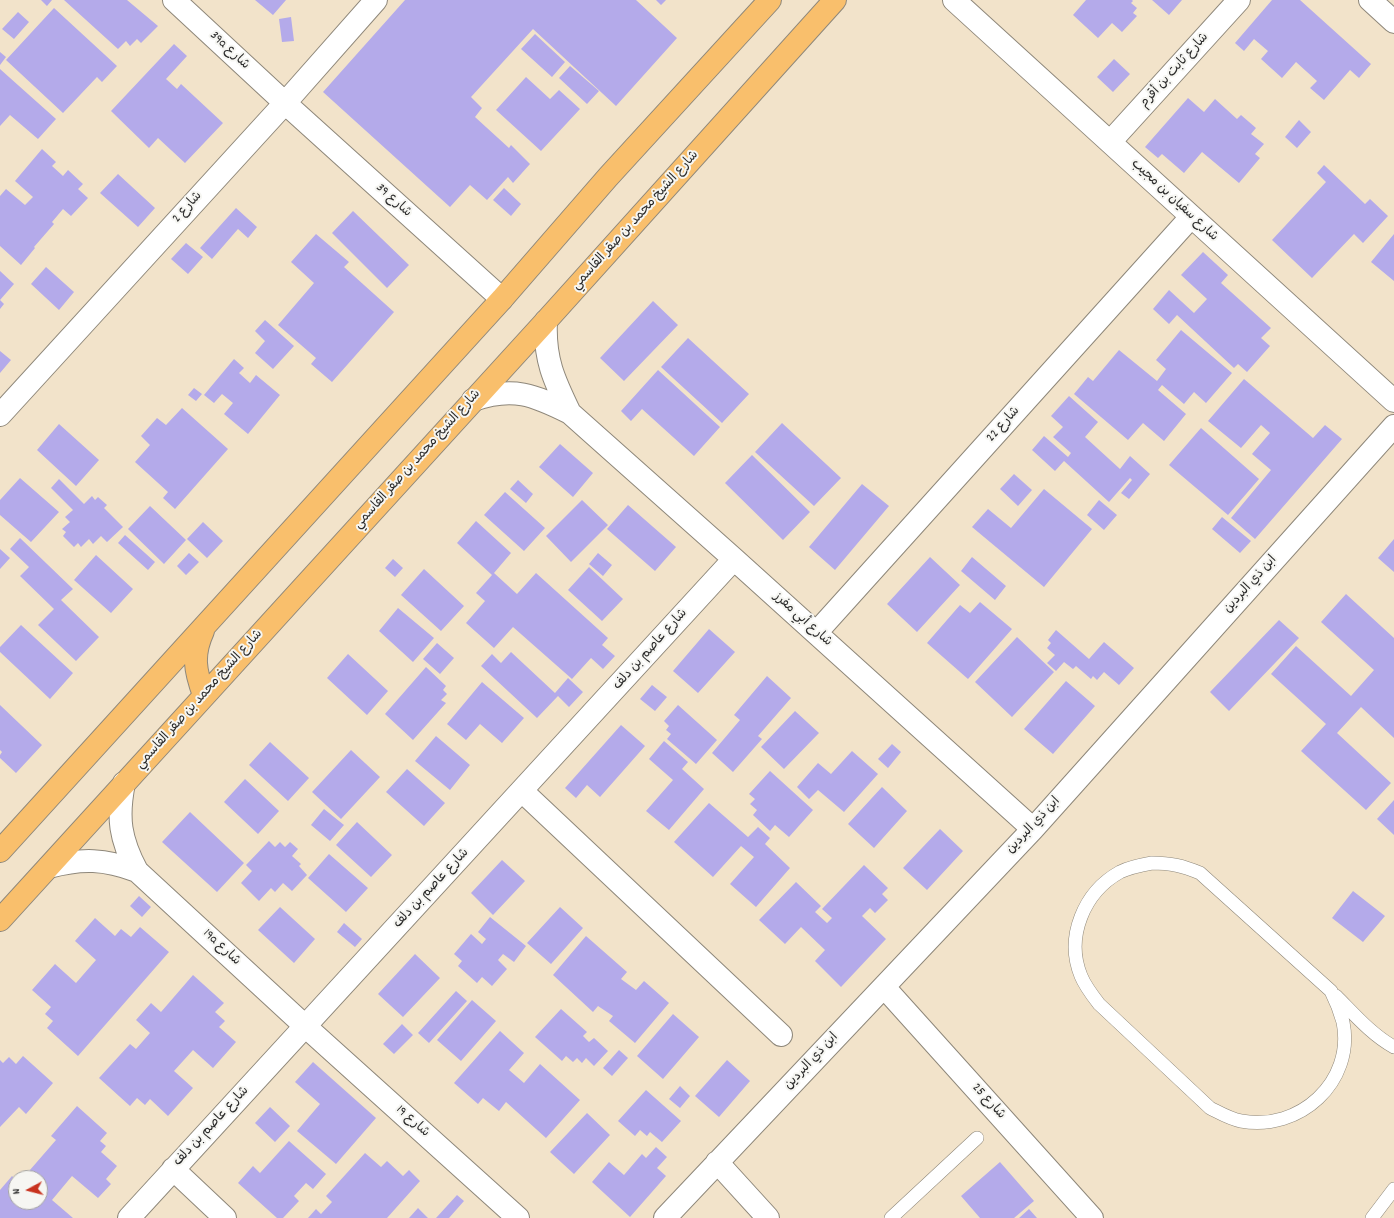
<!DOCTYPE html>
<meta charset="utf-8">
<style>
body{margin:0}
#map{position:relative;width:1394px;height:1218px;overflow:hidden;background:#f2e3ca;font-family:Dekko,sans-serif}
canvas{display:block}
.north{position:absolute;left:8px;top:1170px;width:40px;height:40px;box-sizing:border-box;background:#f6f6f2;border:1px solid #a5a5a2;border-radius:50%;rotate:263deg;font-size:11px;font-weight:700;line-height:16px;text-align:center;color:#2b2b2b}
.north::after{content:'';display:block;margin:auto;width:14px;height:18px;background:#c8321e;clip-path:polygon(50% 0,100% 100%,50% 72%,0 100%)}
</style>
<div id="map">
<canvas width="1394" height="1218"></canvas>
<div class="north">N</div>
</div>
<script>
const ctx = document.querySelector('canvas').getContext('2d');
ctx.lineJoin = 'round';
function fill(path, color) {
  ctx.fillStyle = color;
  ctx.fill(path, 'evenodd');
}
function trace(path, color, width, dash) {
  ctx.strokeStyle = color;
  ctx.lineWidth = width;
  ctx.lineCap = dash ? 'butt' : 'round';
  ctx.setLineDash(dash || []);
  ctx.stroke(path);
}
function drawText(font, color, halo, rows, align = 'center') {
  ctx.font = font + ' Dekko,"Playpen Sans Arabic",sans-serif';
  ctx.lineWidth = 4;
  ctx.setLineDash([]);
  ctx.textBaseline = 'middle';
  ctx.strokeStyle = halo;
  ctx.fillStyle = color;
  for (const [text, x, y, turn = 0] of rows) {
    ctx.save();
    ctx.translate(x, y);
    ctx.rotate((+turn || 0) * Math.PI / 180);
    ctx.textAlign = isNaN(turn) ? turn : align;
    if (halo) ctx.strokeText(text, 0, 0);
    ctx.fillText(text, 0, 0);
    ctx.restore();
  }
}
const building = new Path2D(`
 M41 0H52L47 6Z
 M64 0H127L158 26 141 43 137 39 130 46 126 41 118 49Z
 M255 0H286L273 15Z
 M405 0H636L677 38 616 106 533 29 471 97 482 108 475 117 509 148 511 145 530 164 513 183 508 177 487 200 470 185 450 207 323 92Z
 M656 0H666L661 5Z
 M1086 0H1132L1133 1 1131 3 1137 8 1133 13 1137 16 1122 32 1112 23 1098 38 1073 15Z
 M1152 0H1182L1169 15Z
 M1272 0H1300L1371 64 1359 78 1350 70 1324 100 1310 88 1317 81 1296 62 1282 78 1261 59 1268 51 1254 39 1244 51 1235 43Z
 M54 8 117 66 102 82 97 77 63 113 6 60Z
 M18 12 29 22 14 39 2 29Z
 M291 17 294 41 282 42 279 19Z
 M535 34 565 62 552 77 521 49Z
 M174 44 187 56 166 79 177 89 181 84 223 123 185 163 158 138 149 148 111 111Z
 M0 52 6 57 0 65Z
 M1114 59 1130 74 1113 92 1097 77Z
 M570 66 599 91 587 104 559 78Z
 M0 69 56 119 38 139 10 115 0 126Z
 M526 77 550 99 559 90 580 109 541 151 496 110Z
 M1188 98 1204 112 1215 99 1237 119 1241 115 1256 128 1251 134 1264 144 1255 154 1260 158 1239 183 1202 152 1184 173 1162 154 1158 158 1145 147Z
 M1299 120 1311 132 1297 148 1285 137Z
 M42 149 56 162 52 166 63 176 68 170 83 184 78 189 88 198 71 216 63 209 52 222 54 224 34 247 35 248 21 265 0 246V196L6 189 25 205 33 197 15 181Z
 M1324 165 1365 204 1370 199 1388 216 1363 243 1354 234 1312 278 1272 240 1326 182 1317 173Z
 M118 174 155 208 138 227 100 193Z
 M504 188 521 204 511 216 493 200Z
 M236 208 257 227 248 238 238 229 212 259 200 248Z
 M353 211 409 265 387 288 332 233Z
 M316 234 349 262 344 267 394 312 332 382 311 364 316 358 278 325 314 283 291 262Z
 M1394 234V281L1371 262Z
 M186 243 203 257 188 274 171 259Z
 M1203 252 1228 275 1221 283 1271 328 1261 338 1270 346 1247 372 1238 364 1234 368 1177 315 1169 324 1153 309 1169 290 1194 313 1207 299 1181 275Z
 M46 267 74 292 59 310 31 284Z
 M0 271 14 284 0 300 4 304 0 309Z
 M653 301 678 325 624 381 600 358Z
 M265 320 294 346 273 369 255 353 265 341 255 331Z
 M1181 330 1232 373 1206 403 1194 392 1184 404 1162 385 1158 390 1186 414 1164 441 1143 423 1128 440 1074 394 1088 377 1093 381 1119 350 1157 381 1166 369 1156 360Z
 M688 338 749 394 722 423 661 367Z
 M0 351 11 360 0 373Z
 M234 359 244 368 239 373 250 383 256 375 280 395 248 434 224 414 233 403 222 394 214 403 204 395Z
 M658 370 720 427 694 456 642 409 631 421 621 411Z
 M1244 379 1313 438 1325 425 1342 439 1255 539 1231 518 1271 470 1252 454 1270 433 1261 425 1241 448 1208 421Z
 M194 388 202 394 196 401 188 395Z
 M1069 396 1098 422 1085 437 1120 469 1130 456 1150 474 1129 499 1121 493 1132 480 1130 478 1109 502 1064 461 1055 471 1032 450 1044 436 1068 457 1071 453 1053 437 1063 427 1051 416Z
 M182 408 228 449 175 509 163 498 168 492 135 462 150 445 141 436 157 418 166 425Z
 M782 423 841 478 814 506 755 452Z
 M59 424 99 460 76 486 37 450Z
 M1201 428 1259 479 1228 515 1169 465Z
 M560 444 593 473 573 497 539 467Z
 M752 455 810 512 783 540 725 483Z
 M1014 474 1032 490 1018 506 1000 489Z
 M20 478 59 512 31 542 0 515V500Z
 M59 479 84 504 92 496 95 500 98 497 107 505 104 508 123 527 107 542 101 536 93 544 89 539 81 547 78 543 74 547 63 536 66 532 62 529 70 522 65 517 73 510 51 488Z
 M518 480 533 494 526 503 510 489Z
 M862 484 889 506 835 570 809 547Z
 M1044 489 1092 529 1044 587 972 527 988 509 1011 528Z
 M505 492 545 528 524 551 484 515Z
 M582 500 608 525 571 562 546 536Z
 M1099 500 1117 515 1104 530 1087 515Z
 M628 505 676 547 655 571 607 529Z
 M150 506 186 540 164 564 128 529Z
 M1222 517 1251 541 1240 553 1212 529Z
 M476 521 511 553 494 573 517 594 536 573 608 638 602 645 615 656 603 669 591 658 572 679 513 627 494 648 466 623 485 601 476 593 492 575 457 543Z
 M203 522 223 541 207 558 187 539Z
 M125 535 155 562 148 570 118 543Z
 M20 538 73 589 61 600 99 637 76 661 38 625 54 609 20 576 29 567 10 549Z
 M1394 539V572L1378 558Z
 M0 549 10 558 0 569Z
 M189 553 199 562 186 575 177 566Z
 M598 553 612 565 603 576 589 564Z
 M96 555 133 589 111 613 74 580Z
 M930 557 960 585 917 632 887 604Z
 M972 557 1006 586 995 600 961 571Z
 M393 559 403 568 395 577 385 568Z
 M589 567 623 599 602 621 568 590Z
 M424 569 464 606 441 631 401 595Z
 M1346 594 1394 638V738L1361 707 1337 733 1391 783 1366 810 1301 751 1326 724 1271 674 1296 646 1351 696 1374 670 1321 622Z
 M980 602 1012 629 968 679 927 643 960 605 970 613Z
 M398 608 434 638 413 662 379 631Z
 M1279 620 1299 638 1229 711 1210 692Z
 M21 625 73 673 50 699 0 652V647Z
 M709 629 735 652 698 693 673 671Z
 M1056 630 1089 659 1104 642 1134 668 1119 685 1104 672 1097 680 1093 676 1091 679 1076 666 1073 669 1064 662 1056 671 1047 663 1055 655 1047 648 1051 643 1048 640Z
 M1017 637 1054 672 1012 717 975 682Z
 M437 643 454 658 440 674 423 659Z
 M511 652 555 693 568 678 583 692 569 707 558 696 537 718 481 666 492 654 501 663Z
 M348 654 388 691 367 715 327 678Z
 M426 667 446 686 443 690 447 694 441 700 446 703 413 740 385 714Z
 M767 676 791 698 758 736 762 739 733 772 712 753 740 720 734 715Z
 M1066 681 1095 706 1053 754 1024 729Z
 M482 682 524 718 502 743 480 724 466 740 447 724Z
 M652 685 667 697 655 711 640 699Z
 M0 705 42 745 16 773 0 758V755L2 752 0 750Z
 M678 705 717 740 696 764 667 739 671 734 666 730 669 726 664 721Z
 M795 711 819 733 784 769 761 747Z
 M621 725 645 746 600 797 587 785 576 798 565 788Z
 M436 736 470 765 450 790 415 761Z
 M664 741 688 762 682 769 704 789 669 830 646 811 673 780 649 759Z
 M270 742 309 778 288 801 249 765Z
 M892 744 901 752 888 768 878 759Z
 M351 750 380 777 341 819 312 792Z
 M852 751 878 774 844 812 818 790 809 799 797 787 818 763 831 774Z
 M407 769 445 803 424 826 386 792Z
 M770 771 813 810 789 837 775 825 770 831 753 815 757 810 750 804 755 799 749 794Z
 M245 779 279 811 258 834 224 802Z
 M882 787 907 811 874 848 848 824Z
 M1394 800V835L1377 819Z
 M709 803 748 837 758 827 770 838 765 844 790 868 756 907 730 884 754 857 741 846 713 877 674 842Z
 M324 809 344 825 330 841 311 825Z
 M190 812 244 863 217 892 162 842Z
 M357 822 392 855 371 877 336 845Z
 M940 829 963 851 927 890 903 868Z
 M269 841 275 847 280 842 285 847 290 842 298 849 292 856 301 864 299 866 307 875 292 891 283 883 275 892 271 888 259 901 241 883 252 871 246 865Z
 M329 854 368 888 346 912 308 878Z
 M502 860 525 881 493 915 471 893Z
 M864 865 888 888 882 894 888 900 875 913 870 908 862 916 886 939 841 987 815 961 825 950 801 927 785 944 759 920 796 882 821 906 815 912 827 923 832 918 822 909Z
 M1353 891 1385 916 1363 942 1332 918Z
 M139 896 151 907 142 917 130 906Z
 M280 907 315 939 294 963 258 930Z
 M560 907 583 928 551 964 527 943Z
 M490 917 526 946 514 962 503 954 498 960 507 969 492 986 482 977 477 983 458 966 462 961 454 954 471 934 482 944 486 939 478 932Z
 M95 918 115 936 121 929 131 937 140 927 169 952 78 1056 47 1028 53 1021 45 1014 51 1007 32 990 55 964 76 983 96 960 75 941Z
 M344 923 362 939 355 947 337 932Z
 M586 936 627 972 621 979 636 990 644 981 669 1003 635 1043 609 1021 613 1016 598 1006 593 1012 553 975Z
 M415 954 440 978 403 1017 378 994Z
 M193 975 224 1003 215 1012 225 1021 219 1027 236 1042 213 1068 193 1050 174 1071 193 1088 168 1116 150 1099 145 1105 137 1098 130 1106 99 1078 130 1044 136 1049 150 1033 136 1020 151 1003 161 1012Z
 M456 991 467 1001 429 1043 418 1033Z
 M472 1000 496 1021 461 1061 437 1040Z
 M561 1009 587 1032 583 1036 589 1042 594 1038 608 1051 594 1066 586 1058 582 1063 577 1058 573 1062 566 1056 562 1061 535 1037Z
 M673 1014 699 1037 663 1079 637 1056Z
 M402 1024 413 1035 394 1054 383 1044Z
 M500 1031 524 1053 509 1070 524 1083 540 1064 580 1100 546 1138 506 1102 499 1111 483 1098 478 1104 454 1083Z
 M619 1050 628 1058 612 1076 603 1068Z
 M23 1056 53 1083 26 1114 19 1107 0 1127V1060L3 1063 9 1057 16 1064Z
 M727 1060 750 1081 719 1117 695 1096Z
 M313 1062 376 1118 336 1164 297 1131 320 1104 295 1082Z
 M680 1086 690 1096 680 1108 669 1099Z
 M646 1090 681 1121 662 1142 650 1132 647 1136 640 1130 635 1136 618 1121Z
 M77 1106 107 1133 100 1141 106 1146 101 1152 117 1166 106 1179 111 1184 98 1198 72 1176 52 1200 73 1218H0V1190L12 1176 16 1180V1202H40V1178H23L56 1140 51 1136Z
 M270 1107 290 1126 275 1142 255 1123Z
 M587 1113 610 1135 574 1174 550 1152Z
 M289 1141 326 1174 313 1189 306 1183 294 1196 299 1201 283 1218H277L238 1183 253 1166 260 1173Z
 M656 1147 667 1157 657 1168 666 1176 630 1217 592 1182 609 1162 624 1175 642 1154 646 1158Z
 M365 1153 381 1167 387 1161 403 1176 409 1170 420 1181 387 1218H308L316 1209 321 1214 332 1202 326 1196Z
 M1000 1162 1034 1201 1014 1218H980L961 1196Z
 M457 1195 464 1201 449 1218H436Z
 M418 1208 428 1218H409Z
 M1029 1209 1037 1218H1019Z`);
const service = new Path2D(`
 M1152 863C1171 863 1183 866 1200 873L1331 991C1336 1001 1340 1011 1343 1022 1355 1082 1299 1132 1241 1121 1230 1119 1220 1113 1210 1108L1099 1004C1092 995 1085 986 1081 976 1065 937 1084 892 1120 872 1130 867 1141 865 1152 863Z
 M1336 996C1354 1014 1372 1035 1394 1047
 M891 1218 977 1138
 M1372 1218 1394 1189`);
const minor = new Path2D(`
 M174 0 285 103 502 299
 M954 0 1394 401
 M1370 0 1394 22
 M1110 142 1239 0
 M546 321C544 359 554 380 570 413
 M473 400C513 386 534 395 570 413L734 559 1033 829
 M0 415 285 103 376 0
 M816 633 1191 217
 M124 783C117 818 120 839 137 871L305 1026 518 1218
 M522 791 781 1035
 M49 867C82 858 105 859 137 871
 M884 987 1092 1218
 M717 1162 768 1218
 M173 1169 225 1218
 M129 1218 734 559
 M665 1218 1033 829 1394 426`);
const primary = new Path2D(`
 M203 631C192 655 195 671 204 695
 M0 851 502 299 608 177 770 0
 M0 920 546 321 835 0`);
const streetNames = [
 ["39a شارع",229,51,43],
 ["شارع ثابت بن أقرم",1175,71,-48],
 ["شارع 39",393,201,42],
 ["شارع سفيان بن مجيب",1174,201,43],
 ["شارع 2",188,208,-48],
 ["شارع الشيخ محمد بن صقر القاسمي",636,221,-48],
 ["شارع 22",1004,425,-48],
 ["شارع الشيخ محمد بن صقر القاسمي",418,460,-48],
 ["ابن ذي البردين",1251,585,-48],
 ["شارع أبي مفرز",802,620,42],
 ["شارع عاصم بن دلف",651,650,-48],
 ["شارع الشيخ محمد بن صقر القاسمي",200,700,-48],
 ["ابن ذي البردين",1034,826,-47],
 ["شارع عاصم بن دلف",432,889,-47],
 ["19a شارع",221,948,43],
 ["ابن ذي البردين",812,1062,-47],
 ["شارع 25",988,1102,48],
 ["شارع 19",412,1122,42],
 ["شارع عاصم بن دلف",212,1127,-47]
];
fill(building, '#b4aaea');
trace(service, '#8e877a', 14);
trace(minor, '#8e877a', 24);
trace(primary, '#8e877a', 24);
trace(service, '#fff', 13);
trace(minor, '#fff', 22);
trace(primary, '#f9bf6c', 22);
drawText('13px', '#2b2b2b', '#f6f6f2', streetNames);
</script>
